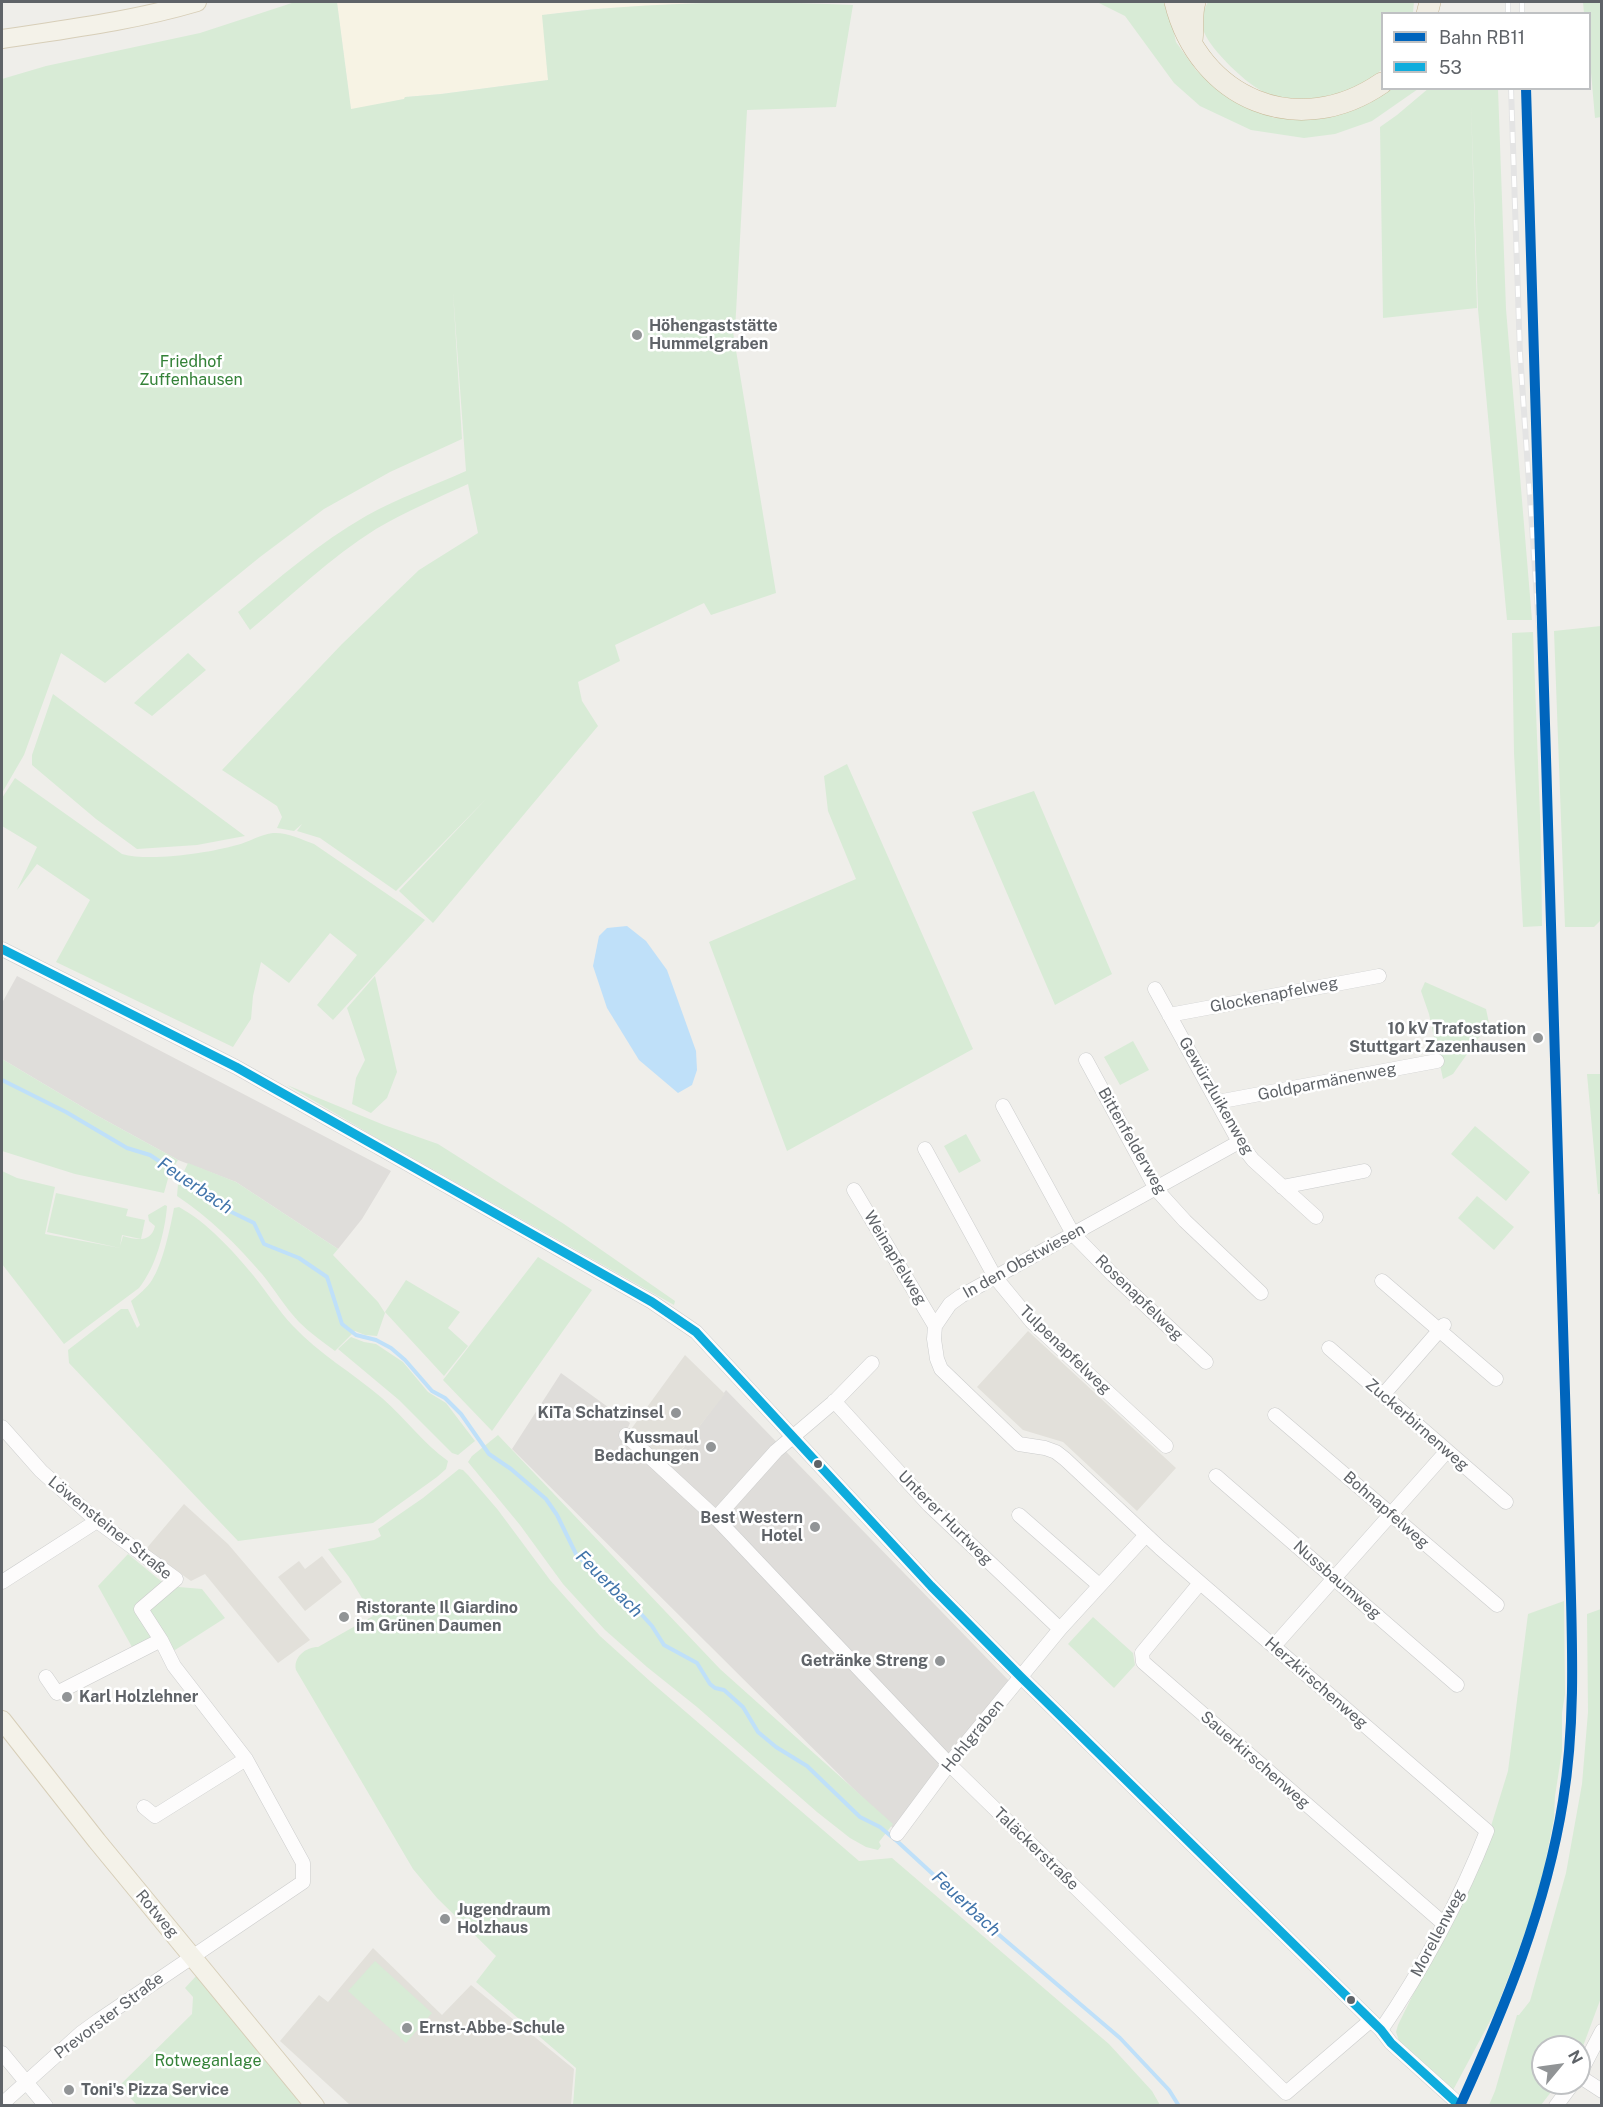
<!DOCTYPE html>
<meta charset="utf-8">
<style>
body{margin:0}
#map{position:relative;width:1603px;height:2107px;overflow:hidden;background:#efeeea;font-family:"Public Sans",sans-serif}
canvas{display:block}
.frame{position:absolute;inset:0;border:3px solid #5f6368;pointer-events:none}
.legend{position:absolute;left:1381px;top:12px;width:210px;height:78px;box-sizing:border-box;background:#fff;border:2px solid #bfc1c3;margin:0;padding:8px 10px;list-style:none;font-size:18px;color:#5f6368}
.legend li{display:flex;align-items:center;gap:12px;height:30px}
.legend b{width:30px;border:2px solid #bfc1c3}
.north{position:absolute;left:1531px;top:2035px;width:60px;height:60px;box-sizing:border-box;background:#fff;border:2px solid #bfc1c3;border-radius:50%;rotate:61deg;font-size:16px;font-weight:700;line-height:24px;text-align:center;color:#5f6368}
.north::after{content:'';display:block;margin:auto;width:21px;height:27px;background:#919496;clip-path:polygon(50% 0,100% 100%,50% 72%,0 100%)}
</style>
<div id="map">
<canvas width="1603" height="2107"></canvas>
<div class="frame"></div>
<ul class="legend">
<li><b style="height:8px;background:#0065bd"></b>Bahn RB11</li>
<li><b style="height:8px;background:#0eacdd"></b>53</li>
</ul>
<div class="north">N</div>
</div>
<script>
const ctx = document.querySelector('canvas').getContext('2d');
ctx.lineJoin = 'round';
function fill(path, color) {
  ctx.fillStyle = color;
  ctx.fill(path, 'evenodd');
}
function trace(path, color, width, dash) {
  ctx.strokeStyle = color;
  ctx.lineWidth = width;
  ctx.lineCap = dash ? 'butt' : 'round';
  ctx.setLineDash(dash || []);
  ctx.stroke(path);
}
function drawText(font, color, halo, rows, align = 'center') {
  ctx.font = font + ' "Public Sans",sans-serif';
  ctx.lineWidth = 5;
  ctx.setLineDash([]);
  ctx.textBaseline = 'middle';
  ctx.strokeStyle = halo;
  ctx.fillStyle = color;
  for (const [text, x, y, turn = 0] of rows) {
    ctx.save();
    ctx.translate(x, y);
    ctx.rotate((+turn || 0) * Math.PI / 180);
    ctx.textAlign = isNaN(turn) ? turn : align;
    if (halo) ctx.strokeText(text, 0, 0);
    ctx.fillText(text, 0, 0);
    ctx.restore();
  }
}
const commercial = new Path2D(`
 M337 2H717L590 9 543 15 548 80 441 94 405 97 404 99 351 110Z`);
const industrial = new Path2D(`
 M17 976 391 1171 362 1219 338 1249 236 1182 178 1160 96 1115 2 1059V1003Z
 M561 1373 630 1423 626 1432 668 1469 726 1390 1012 1684 902 1837 512 1449Z`);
const education = new Path2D(`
 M1028 1331 1176 1468 1137 1511 1063 1442 1023 1430 977 1387Z
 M685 1355 725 1394 670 1464 629 1432Z
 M184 1504 228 1544 310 1640 278 1663 205 1574 191 1581 146 1549Z
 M322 1556 342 1582 305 1611 278 1577 299 1561 305 1569Z
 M373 1948 442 2015 471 1985 574 2069 571 2105H350L280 2041 319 1995 328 2002Z`);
const green = new Path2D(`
 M295 2H337L351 109 404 99 405 97 441 94 548 80 542 15C645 2 749 0 853 5L836 107 747 110 735 331 733 332 776 593 711 615 704 603 615 645 620 661 578 682 582 701 598 726 433 923 399 891 487 798 396 891 320 838 297 831 302 824 294 831 277 828 282 817 277 806 222 770 342 644 419 570 478 533 468 484C437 498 405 512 376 529 331 557 291 596 250 630L238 612C279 578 319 543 366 516 398 498 433 486 466 471L453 292 462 439 390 472 324 509 260 557 105 683 61 653 24 755 2 793V79L46 66 200 33Z
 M1097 2H1167L1176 42 1196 70 1220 92 1274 118 1321 119 1370 103 1387 89H1418L1372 121 1335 134 1304 138 1251 130 1200 106 1174 83 1125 16Z
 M1208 2H1414L1413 13 1382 14V69C1356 96 1301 106 1266 93 1248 86 1211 50 1204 32 1199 21 1203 11 1208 2Z
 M1583 2H1601V117L1595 118 1590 61V14L1584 13Z
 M1429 88 1498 89 1506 309 1532 620H1507L1478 309 1471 104 1477 308 1383 318 1380 127 1397 115Z
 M1601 626V920L1594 927H1565L1554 631Z
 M1533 632 1541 841 1542 926 1523 927 1514 753 1512 633Z
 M188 653 206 670 152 716 134 703Z
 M53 694 245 836 197 845 137 849 96 819 32 765V755Z
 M847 764 973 1049 787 1151 709 942 856 879 828 811 824 776Z
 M15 778 122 854C150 862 208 853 237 845 249 842 261 834 273 833 286 832 301 839 314 844L425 920 333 1020 317 1005 357 955 330 933 289 983 261 962 253 996 251 1019 233 1047 56 962 90 900 37 864 17 890 37 847 2 826V798Z
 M1034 791 1112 974 1055 1005 972 812Z
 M375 976 397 1072 387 1098 371 1113 352 1104 356 1078 365 1060 347 1008Z
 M1425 982 1486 1009 1489 1023 1453 1074 1443 1079 1429 1014 1421 991Z
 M1133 1041 1149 1070 1120 1085 1104 1057Z
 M2 1059 96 1115 178 1160 169 1175 164 1193 75 1174 2 1151Z
 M1601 1074 1602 1193 1598 1194 1587 1074Z
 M287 1085 384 1125 438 1144 564 1224 675 1301 674 1305 377 1138Z
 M1475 1126 1530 1172 1506 1201 1451 1154Z
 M966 1134 981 1161 959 1173 944 1146Z
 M188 1163 236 1182 338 1249 333 1255 378 1302 385 1313 377 1336 365 1335 355 1331 335 1351C323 1342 310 1333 299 1322 285 1307 275 1290 262 1274 237 1245 209 1217 177 1196L178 1184Z
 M2 1171 17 1178 55 1187 45 1234 120 1248 47 1232 56 1193 128 1209 126 1216 145 1220 141 1239 122 1235 120 1246 123 1236C137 1240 151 1243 155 1226L149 1221 148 1215 165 1205 167 1206C165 1232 156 1267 139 1288L64 1344 2 1264Z
 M1477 1196 1514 1227 1494 1250 1458 1218Z
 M179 1207C208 1223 232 1250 253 1275 267 1292 278 1310 293 1326 319 1354 353 1373 382 1398 405 1418 423 1443 448 1461L446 1469 437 1477 373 1523 238 1541 69 1363 68 1350 121 1309H128L137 1328 140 1325 131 1301C139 1294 147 1288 152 1280 163 1263 170 1229 174 1208Z
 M538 1257 592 1290 492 1431 443 1380Z
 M406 1280 460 1312 448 1328 468 1346 444 1376 385 1312Z
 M351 1337 364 1342 376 1344 403 1362 428 1392 446 1403 475 1441 458 1455 452 1453 399 1400 338 1349Z
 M498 1435 720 1669 893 1824 879 1842 881 1846 878 1850 866 1847 850 1838 817 1812 697 1707 647 1667 605 1630 563 1584 520 1525 468 1462 472 1456Z
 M459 1469 463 1470 468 1475 498 1510 550 1580 600 1636 651 1682 859 1861 892 1858 1109 2044 1152 2091 1160 2105H573L576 2068 476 1982 496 1956 437 1898 413 1869 296 1670C293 1657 306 1647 318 1647L373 1616 349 1577 328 1549 374 1540 381 1536 378 1529 423 1498Z
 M128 1554 167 1586 202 1589 225 1618 175 1650 146 1645 132 1647 98 1586Z
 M1564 1601 1565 1694 1562 1713V1751L1555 1796 1554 1818 1543 1874 1529 1922 1496 2010 1452 2092 1400 2044 1396 2032 1398 2025 1483 1852 1508 1771 1528 1614Z
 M1601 1609 1602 1995 1579 2057V2047H1543V2083H1558L1541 2105H1489L1495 2091 1517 2015H1519L1530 2001 1566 1873 1582 1784 1588 1712 1587 1614Z
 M1093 1617 1133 1653 1135 1665 1114 1688 1068 1644Z
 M375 1961 432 2013 406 2043 348 1991Z
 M197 1975 255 2045 301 2105H137L119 2086 192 2014 193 1997 185 1988Z`);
const water = new Path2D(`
 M627 926 646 941 667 970 696 1051 697 1070 692 1085 678 1093 639 1060 607 1008 593 966 599 936 607 928Z`);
const stream = new Path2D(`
 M2 1080 66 1112 127 1148 150 1155 192 1183 215 1204 254 1223 264 1244 299 1258 327 1277 342 1324 356 1335 376 1340 391 1348 405 1360 432 1391 445 1398 461 1414 489 1454 511 1469 546 1499 557 1515 577 1556 622 1593 652 1626 664 1645 697 1663 710 1684 715 1688 724 1690 743 1707 758 1732 776 1747 807 1766 860 1817 880 1827 898 1842 998 1934 1120 2038 1169 2090 1179 2106`);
const minor = new Path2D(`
 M2 949 236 1067 652 1302 696 1332 931 1586 1021 1677 1381 2030 1391 2043 1461 2106
 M1155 989 1239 1142 1253 1160 1316 1217
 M1169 1015 1379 976
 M1086 1060 1156 1189 1185 1221 1261 1293
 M1217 1102 1437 1061
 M1003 1106 1073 1234 1113 1275 1206 1362
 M1239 1142 961 1296 950 1304 935 1326 934 1339 937 1359 941 1369 1019 1444 1045 1448 1056 1452 1065 1459 1160 1548 1487 1831C1461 1898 1421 1972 1381 2030
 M925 1149 995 1277 1032 1322 1166 1446
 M1282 1187 1364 1171
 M854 1190 935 1326
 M1382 1281 1496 1379
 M1329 1348 1506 1502
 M1383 1395 1444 1325
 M834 1401 929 1505 1060 1629
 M1275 1415 1497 1605
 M2 1427 41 1471 97 1521 176 1579 141 1609 161 1640 174 1666 246 1759 303 1863V1882L99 2020 81 2033 2 2104
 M626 1435 716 1518 949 1764 1286 2093 1370 2021
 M1216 1476 1457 1685
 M1019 1515 1099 1585
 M716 1518 776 1451 836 1400 872 1363
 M2 1582 97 1521
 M1200 1583 1142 1653 1143 1662 1443 1923
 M1274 1646 1447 1451
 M46 1677 57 1693 161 1640
 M144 1807 155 1816 246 1759
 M897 1834 949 1764 1060 1629 1146 1535
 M2 2053 46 2106
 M1579 2075 1602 2031
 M1579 2076 1602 2091
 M1556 2106 1573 2083`);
const major = new Path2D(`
 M2 39C67 29 133 21 197 2
 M2 1720 97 1841 315 2106`);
const highway = new Path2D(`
 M1175 2C1199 99 1298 141 1382 83
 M1427 14 1430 2
 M1192 40C1194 27 1191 14 1195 2`);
const rail = new Path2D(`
 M1508 2V14
 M1522 2V14
 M1511 88 1520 354 1543 685
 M1524 88 1527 160`);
const bus1 = new Path2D(`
 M2 949 236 1067 652 1302 696 1332 931 1586 1021 1677 1381 2030 1391 2043 1460 2106`);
const rail1 = new Path2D(`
 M1460 2106C1505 2007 1546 1908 1563 1801 1576 1721 1572 1640 1570 1560L1526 88`);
const markers = [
 [637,335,6,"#919496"],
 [1538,1038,6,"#919496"],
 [676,1413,6,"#919496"],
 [711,1447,6,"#919496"],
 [818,1464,5,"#5f6368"],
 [815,1527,6,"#919496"],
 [344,1617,6,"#919496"],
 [940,1661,6,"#919496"],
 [67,1697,6,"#919496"],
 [445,1919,6,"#919496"],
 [1351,2000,5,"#5f6368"],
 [407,2028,6,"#919496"],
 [69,2090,6,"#919496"]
];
const poiNames = [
 ["Höhengaststätte",649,326],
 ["Hummelgraben",649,344],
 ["10 kV Trafostation",1526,1029,"right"],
 ["Stuttgart Zazenhausen",1526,1047,"right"],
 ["KiTa Schatzinsel",664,1413,"right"],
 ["Kussmaul",699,1438,"right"],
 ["Bedachungen",699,1456,"right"],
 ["Best Western",803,1518,"right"],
 ["Hotel",803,1536,"right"],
 ["Ristorante Il Giardino",356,1608],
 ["im Grünen Daumen",356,1626],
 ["Getränke Streng",928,1661,"right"],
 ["Karl Holzlehner",79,1697],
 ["Jugendraum",457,1910],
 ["Holzhaus",457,1928],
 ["Ernst-Abbe-Schule",419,2028],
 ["Toni's Pizza Service",81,2090]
];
const parkNames = [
 ["Friedhof",191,362],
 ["Zuffenhausen",191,380],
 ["Rotweganlage",208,2061]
];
const streetNames = [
 ["Glockenapfelweg",1274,995,-11],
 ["Goldparmänenweg",1327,1082,-11],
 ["Gewürzluikenweg",1216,1096,60],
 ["Bittenfelderweg",1132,1141,60],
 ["Weinapfelweg",895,1258,59],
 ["In den Obstwiesen",1024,1261,-29],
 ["Rosenapfelweg",1139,1298,44],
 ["Tulpenapfelweg",1065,1350,44],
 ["Zuckerbirnenweg",1417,1425,41],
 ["Bohnapfelweg",1386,1510,41],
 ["Unterer Hurtweg",945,1518,45],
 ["Löwensteiner Straße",110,1528,39],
 ["Nussbaumweg",1337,1580,41],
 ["Herzkirschenweg",1316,1683,41],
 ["Hohlgraben",973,1736,-51],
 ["Sauerkirschenweg",1255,1760,41],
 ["Taläckerstraße",1036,1849,44],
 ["Rotweg",157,1914,50],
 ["Morellenweg",1438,1933,-62],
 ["Prevorster Straße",109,2016,-37]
];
const waterNames = [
 ["Feuerbach",195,1186,34],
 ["Feuerbach",609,1584,45],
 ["Feuerbach",966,1904,43]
];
fill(commercial, '#f7f3e4');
fill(industrial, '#dfddda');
fill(education, '#e2e0da');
fill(green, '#d8ebd6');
fill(water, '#bfe0f9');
trace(stream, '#bfe0f9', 4);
trace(minor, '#cbcccc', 15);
trace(major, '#d7ceb8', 20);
trace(highway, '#c8b996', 22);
trace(minor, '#fdfcfc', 14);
trace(major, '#f4f2e9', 18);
trace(highway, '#f0ede3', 21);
trace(rail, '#e4e4e4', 6);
trace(rail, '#fff', 4, [11]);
trace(bus1, '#0eacdd', 9);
trace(rail1, '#0065bd', 10);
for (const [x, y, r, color] of markers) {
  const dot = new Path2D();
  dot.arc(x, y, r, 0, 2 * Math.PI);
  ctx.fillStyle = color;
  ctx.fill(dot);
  trace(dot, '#fff', 2);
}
drawText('bold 16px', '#5f6368', '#fff', poiNames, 'left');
drawText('16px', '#348238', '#fff', parkNames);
drawText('16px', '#5f6368', '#fff', streetNames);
drawText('italic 18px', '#4174aa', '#fff', waterNames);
</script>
